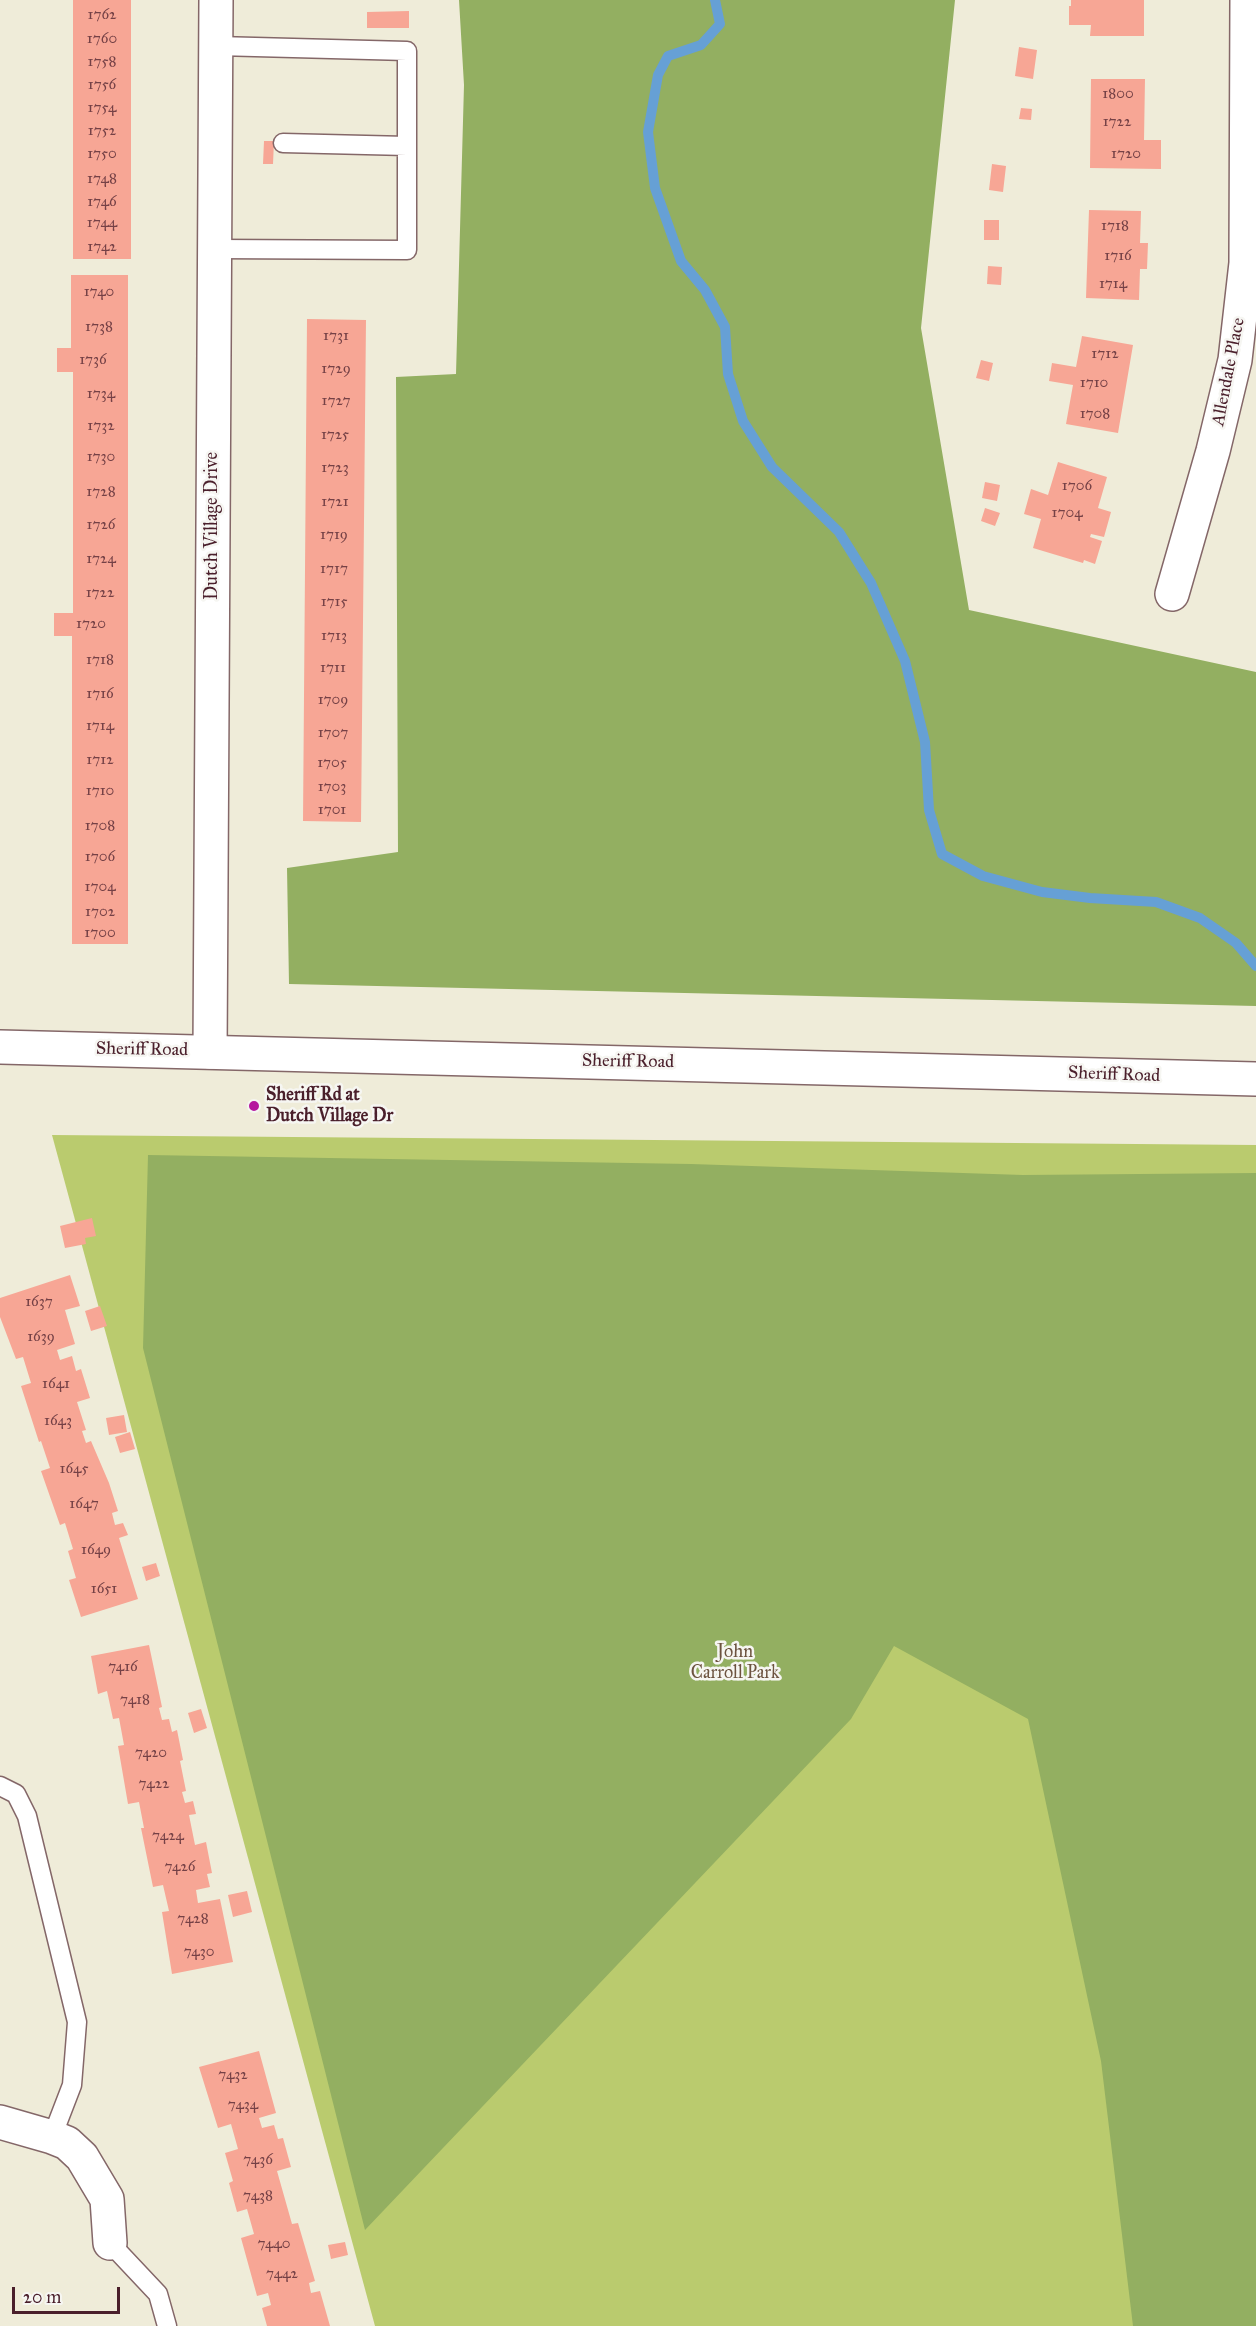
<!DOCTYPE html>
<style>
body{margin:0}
#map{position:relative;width:1256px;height:2326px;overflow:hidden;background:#efecd9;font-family:"IM FELL Great Primer",serif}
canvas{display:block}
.scale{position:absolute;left:12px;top:2287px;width:108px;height:27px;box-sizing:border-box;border:3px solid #4a1f2b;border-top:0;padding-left:8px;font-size:18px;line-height:21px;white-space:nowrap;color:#4a1f2b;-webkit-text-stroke:4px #f6f6f2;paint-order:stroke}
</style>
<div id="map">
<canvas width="1256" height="2326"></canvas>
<div class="scale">20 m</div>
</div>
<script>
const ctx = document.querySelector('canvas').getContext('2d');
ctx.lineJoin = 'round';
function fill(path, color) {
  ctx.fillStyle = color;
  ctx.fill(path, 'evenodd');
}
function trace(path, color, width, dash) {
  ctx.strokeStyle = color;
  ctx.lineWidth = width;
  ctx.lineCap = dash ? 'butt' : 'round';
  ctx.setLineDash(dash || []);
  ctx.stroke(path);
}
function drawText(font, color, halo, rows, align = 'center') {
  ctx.font = font + ' "IM FELL Great Primer",serif';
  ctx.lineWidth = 5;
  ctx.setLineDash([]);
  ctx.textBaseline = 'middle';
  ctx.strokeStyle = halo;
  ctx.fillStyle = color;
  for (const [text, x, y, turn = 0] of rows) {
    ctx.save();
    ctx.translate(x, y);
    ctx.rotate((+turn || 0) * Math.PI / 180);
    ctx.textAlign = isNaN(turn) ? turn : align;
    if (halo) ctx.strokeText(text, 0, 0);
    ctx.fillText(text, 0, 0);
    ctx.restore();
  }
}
const green = new Path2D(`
 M52 1135 1256 1145V2326H375Z`);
const forest = new Path2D(`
 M459 0H955L921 328 969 610 1256 672V1006L289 984 287 868 398 852 396 377 456 374 464 85Z
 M148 1155 691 1164 1023 1175 1256 1173V2326H1133L1101 2061 1028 1719 894 1646 851 1719 365 2230 143 1348Z`);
const stream = new Path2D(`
 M715 0 720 24 701 45 668 56 658 75 648 132 655 188 681 261 705 290 725 327 728 374 743 421 772 467 839 532 871 583 905 661 925 742 929 810 942 854 983 876 1042 892 1090 898 1156 902 1200 918 1236 943 1256 966`);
const building = new Path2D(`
 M73 0H131V259H73Z
 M1071 0H1144V36H1090L1091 25H1069V6H1071Z
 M409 11V28H367V12Z
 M1019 47 1037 50 1033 79 1015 76Z
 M1091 79H1145L1144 140H1161V169L1090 168Z
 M1021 108 1032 109 1031 120 1019 119Z
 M264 141H274L273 164H263Z
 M992 164 1006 166 1003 192 989 190Z
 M1089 210 1141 211 1140 243H1148L1147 269H1140L1139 300 1086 298Z
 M984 220H999V240H984Z
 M988 266 1002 267 1001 285 987 284Z
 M71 275H128V944H72V636H54V613H73V372H57V348H71Z
 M307 319 366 320 361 822 303 821Z
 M1082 336 1133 345 1118 433 1066 424 1073 385 1049 381 1052 363 1076 367Z
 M981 360 993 363 989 381 976 378Z
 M1058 462 1107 477 1098 508 1111 512 1104 537 1091 534 1090 537 1102 541 1095 564 1084 560 1083 563 1033 548 1041 519 1024 514 1031 489 1048 495Z
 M985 482 1000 485 997 501 982 498Z
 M985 508 1000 513 995 526 981 521Z
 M92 1218 96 1236 85 1238 86 1244 65 1248 60 1226Z
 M70 1275 80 1306 65 1310 75 1344 57 1350 60 1360 72 1356 76 1371 81 1369 90 1398 77 1402 86 1430 82 1431 86 1443 91 1441 109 1483 118 1511 112 1513 115 1525 123 1523 128 1535 119 1538 138 1599 81 1617 69 1580 76 1578 68 1551 73 1549 65 1523 60 1525 41 1471 50 1468 41 1441 39 1442 21 1386 31 1383 23 1357 16 1359 0 1317V1298Z
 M100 1306 107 1326 91 1331 85 1311Z
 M124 1415 127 1432 109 1435 106 1418Z
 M130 1432 135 1449 120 1453 115 1437Z
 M156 1563 160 1576 146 1581 142 1567Z
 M149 1645 162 1707 159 1708 162 1720 169 1719 172 1732 177 1730 183 1760 180 1761 186 1791 182 1792 185 1803 193 1801 196 1814 189 1815 195 1845 206 1842 212 1873 207 1874 210 1887 196 1890 198 1903 220 1899 233 1962 172 1974 162 1912 169 1911 163 1885 153 1887 141 1828H144L139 1802 128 1804 118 1746 124 1745 119 1718 113 1719 107 1691 98 1694 91 1656Z
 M201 1709 207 1728 194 1733 188 1713Z
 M247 1891 252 1912 233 1917 228 1895Z
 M259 2051 276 2113 259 2118 262 2128 274 2125 278 2139 283 2138 291 2167 277 2171 292 2224 298 2223 315 2281 309 2283 311 2293 320 2291 330 2326H267L262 2308 271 2305 268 2293 257 2296 241 2238 254 2234 247 2209 237 2212 229 2183 233 2181 225 2153 238 2149 231 2124 218 2128 199 2067Z
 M345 2242 348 2255 331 2259 328 2245Z`);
const lane = new Path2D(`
 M283 143 407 146
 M215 249 407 250V51L217 46
 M0 1786 16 1794 27 1816 77 2022 72 2085 52 2137
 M110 2243 158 2294 167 2326`);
const street = new Path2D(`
 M1172 594 1213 451 1235 360 1246 263 1247 0
 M210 1052 216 0
 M0 2122 52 2137 67 2143 82 2157 107 2199 110 2243`);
const secondary = new Path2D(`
 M0 1047 1256 1079`);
const markers = [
 [254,1106,6,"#b5179e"]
];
const numberNames = [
 ["1762",102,15],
 ["1760",102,39],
 ["1758",102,62],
 ["1756",102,85],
 ["1800",1118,94],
 ["1754",102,108],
 ["1722",1117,122],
 ["1752",102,131],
 ["1750",102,154],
 ["1720",1126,154],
 ["1748",102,179],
 ["1746",102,202],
 ["1744",102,223],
 ["1718",1115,226],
 ["1742",102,247],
 ["1716",1118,256],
 ["1714",1113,284],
 ["1740",99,292],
 ["1738",99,327],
 ["1731",336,336],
 ["1712",1105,354],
 ["1736",93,360],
 ["1729",336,369],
 ["1710",1094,383],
 ["1734",101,394],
 ["1727",336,401],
 ["1708",1095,414],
 ["1732",101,426],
 ["1725",335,435],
 ["1730",101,457],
 ["1723",335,468],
 ["1706",1077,486],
 ["1728",101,492],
 ["1721",335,502],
 ["1704",1067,513],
 ["1726",101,525],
 ["1719",334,535],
 ["1724",101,559],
 ["1717",334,569],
 ["1722",100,593],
 ["1715",334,602],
 ["1720",91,624],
 ["1713",334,636],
 ["1718",100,660],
 ["1711",333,668],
 ["1716",100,694],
 ["1709",333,700],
 ["1714",100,726],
 ["1707",333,733],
 ["1712",100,760],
 ["1705",332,763],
 ["1703",332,787],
 ["1710",100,791],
 ["1701",332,810],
 ["1708",100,826],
 ["1706",100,857],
 ["1704",100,887],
 ["1702",100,912],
 ["1700",100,933],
 ["1637",39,1302],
 ["1639",41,1337],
 ["1641",56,1384],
 ["1643",58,1421],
 ["1645",74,1469],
 ["1647",84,1504],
 ["1649",96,1550],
 ["1651",104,1589],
 ["7416",123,1667],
 ["7418",135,1700],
 ["7420",151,1753],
 ["7422",154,1784],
 ["7424",168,1836],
 ["7426",180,1867],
 ["7428",193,1919],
 ["7430",199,1952],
 ["7432",233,2075],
 ["7434",243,2105],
 ["7436",258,2160],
 ["7438",258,2196],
 ["7440",274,2244],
 ["7442",282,2274]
];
const streetNames = [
 ["Allendale Place",1229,372,-79],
 ["Dutch Village Drive",213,526,-90],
 ["Sheriff Road",142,1050,1],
 ["Sheriff Road",628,1062,1],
 ["Sheriff Road",1114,1075,2]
];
const poiNames = [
 ["Sheriff Rd at",266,1096],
 ["Dutch Village Dr",266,1117]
];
const parkNames = [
 ["John",735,1653],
 ["Carroll Park",735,1674]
];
fill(green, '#bacb6e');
fill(forest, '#93af61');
trace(stream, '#66a0d5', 10);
fill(building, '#f7a695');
trace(lane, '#846768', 21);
trace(street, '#846768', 36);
trace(secondary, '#846768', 36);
trace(lane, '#fff', 18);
trace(street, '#fff', 33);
trace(secondary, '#fff', 33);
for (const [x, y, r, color] of markers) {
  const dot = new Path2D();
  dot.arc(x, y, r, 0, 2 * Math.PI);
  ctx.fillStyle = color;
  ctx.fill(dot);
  trace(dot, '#f6f6f2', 2);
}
drawText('15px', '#754146', null, numberNames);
drawText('18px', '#4a1f2b', '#f6f6f2', streetNames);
drawText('bold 18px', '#4a1f2b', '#f6f6f2', poiNames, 'left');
drawText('18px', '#6c533f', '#f6f6f2', parkNames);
</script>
